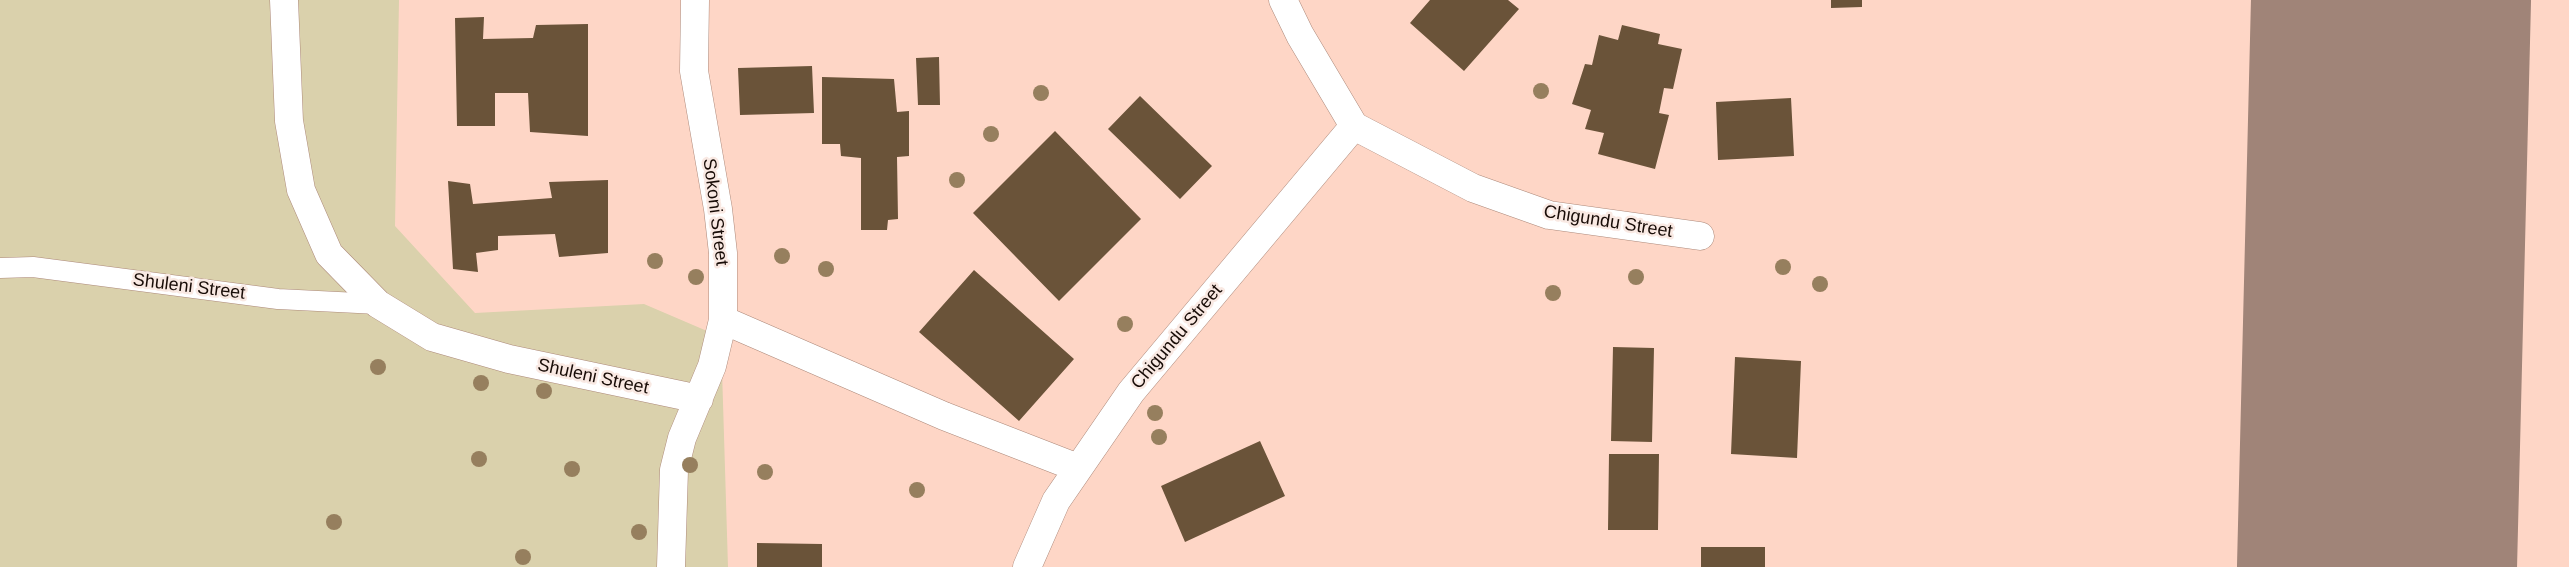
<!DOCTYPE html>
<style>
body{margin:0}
canvas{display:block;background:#fed6c6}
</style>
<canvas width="2569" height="567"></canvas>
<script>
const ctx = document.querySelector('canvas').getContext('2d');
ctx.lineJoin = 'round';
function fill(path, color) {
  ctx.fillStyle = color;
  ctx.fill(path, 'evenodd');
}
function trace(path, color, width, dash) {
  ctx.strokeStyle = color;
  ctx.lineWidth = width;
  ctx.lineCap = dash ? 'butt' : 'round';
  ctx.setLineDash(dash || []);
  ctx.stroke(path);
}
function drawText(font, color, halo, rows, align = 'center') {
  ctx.font = font + ' Helvetica,sans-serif';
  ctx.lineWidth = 5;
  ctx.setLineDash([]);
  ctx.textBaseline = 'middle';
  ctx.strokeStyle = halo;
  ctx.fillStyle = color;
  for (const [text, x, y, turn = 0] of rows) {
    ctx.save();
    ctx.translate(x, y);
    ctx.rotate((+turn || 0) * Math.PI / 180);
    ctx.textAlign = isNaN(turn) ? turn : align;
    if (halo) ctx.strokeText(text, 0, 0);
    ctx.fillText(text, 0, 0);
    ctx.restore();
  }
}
const green = new Path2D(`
 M0 0H399L395 226 475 313 644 304 721 337 728 567H0Z`);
const runway = new Path2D(`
 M2377 567 2391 0`);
const building = new Path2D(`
 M1430 0H1508L1519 9 1464 71 1410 23Z
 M1831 0H1862V7L1831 8Z
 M484 17 483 39 533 38 536 25 588 24V136L530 132 528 93H495V126H457L455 18Z
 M1622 25 1660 34 1658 44 1682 49 1673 89 1664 88 1659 113 1669 115 1655 169 1598 154 1604 133 1585 129 1591 110 1572 104 1585 64 1592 65 1599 35 1618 40Z
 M939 57 940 105H918L916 58Z
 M812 66 814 113 740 115 738 68Z
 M822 77 894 79 897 112 909 111V156L897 157 898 219 888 220 887 230H861V158L841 156 840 144H822Z
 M1140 96 1212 166 1180 199 1108 129Z
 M1791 98 1794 156 1718 160 1716 102Z
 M1055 131 1141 219 1059 301 973 213Z
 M608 180V253L559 257 555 234 498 236V250L476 253 478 272 453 269 448 181 470 184 473 204 552 198 549 182Z
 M974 270 1074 359 1019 421 919 332Z
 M1613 347 1654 348 1652 442 1611 441Z
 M1735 357 1801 361 1797 458 1731 454Z
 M1260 441 1285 496 1185 542 1161 486Z
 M1609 454H1659L1658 530H1608Z
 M757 543 822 544V567H757Z
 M1701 547H1765V567H1701Z`);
const service = new Path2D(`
 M0 268 33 267 278 299 378 304`);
const minor = new Path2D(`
 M284 0 289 121 301 190 329 254 378 304 432 337 509 359 699 399
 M1283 0 1300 35 1354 126 1473 188 1549 215 1700 236
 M723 320 944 416 1078 468
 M671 567 674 470 682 438 712 366 723 320V253L718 209 694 71 695 0
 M1027 567 1056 501 1131 392 1354 126`);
const trees = [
 [1541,91],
 [1041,93],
 [991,134],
 [957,180],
 [782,256],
 [655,261],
 [1783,267],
 [826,269],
 [696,277],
 [1636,277],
 [1820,284],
 [1553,293],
 [1125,324],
 [378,367],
 [481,383],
 [544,391],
 [1155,413],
 [1159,437],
 [479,459],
 [690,465],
 [572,469],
 [765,472],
 [917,490],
 [334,522],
 [639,532],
 [523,557]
];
const streetNames = [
 ["Sokoni Street",715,212,83],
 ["Chigundu Street",1608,222,9],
 ["Shuleni Street",189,287,7],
 ["Chigundu Street",1177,337,-50],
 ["Shuleni Street",593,377,12]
];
fill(green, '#dad1ac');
trace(runway, '#a08478', 280);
fill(building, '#6a5339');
trace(service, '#ad897a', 21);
trace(minor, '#ad897a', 29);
trace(service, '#fff', 20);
trace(minor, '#fff', 28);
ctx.fillStyle = '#967f5e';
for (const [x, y] of trees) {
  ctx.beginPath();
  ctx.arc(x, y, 8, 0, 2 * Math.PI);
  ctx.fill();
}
drawText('18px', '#180c07', '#f9e9e3', streetNames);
</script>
